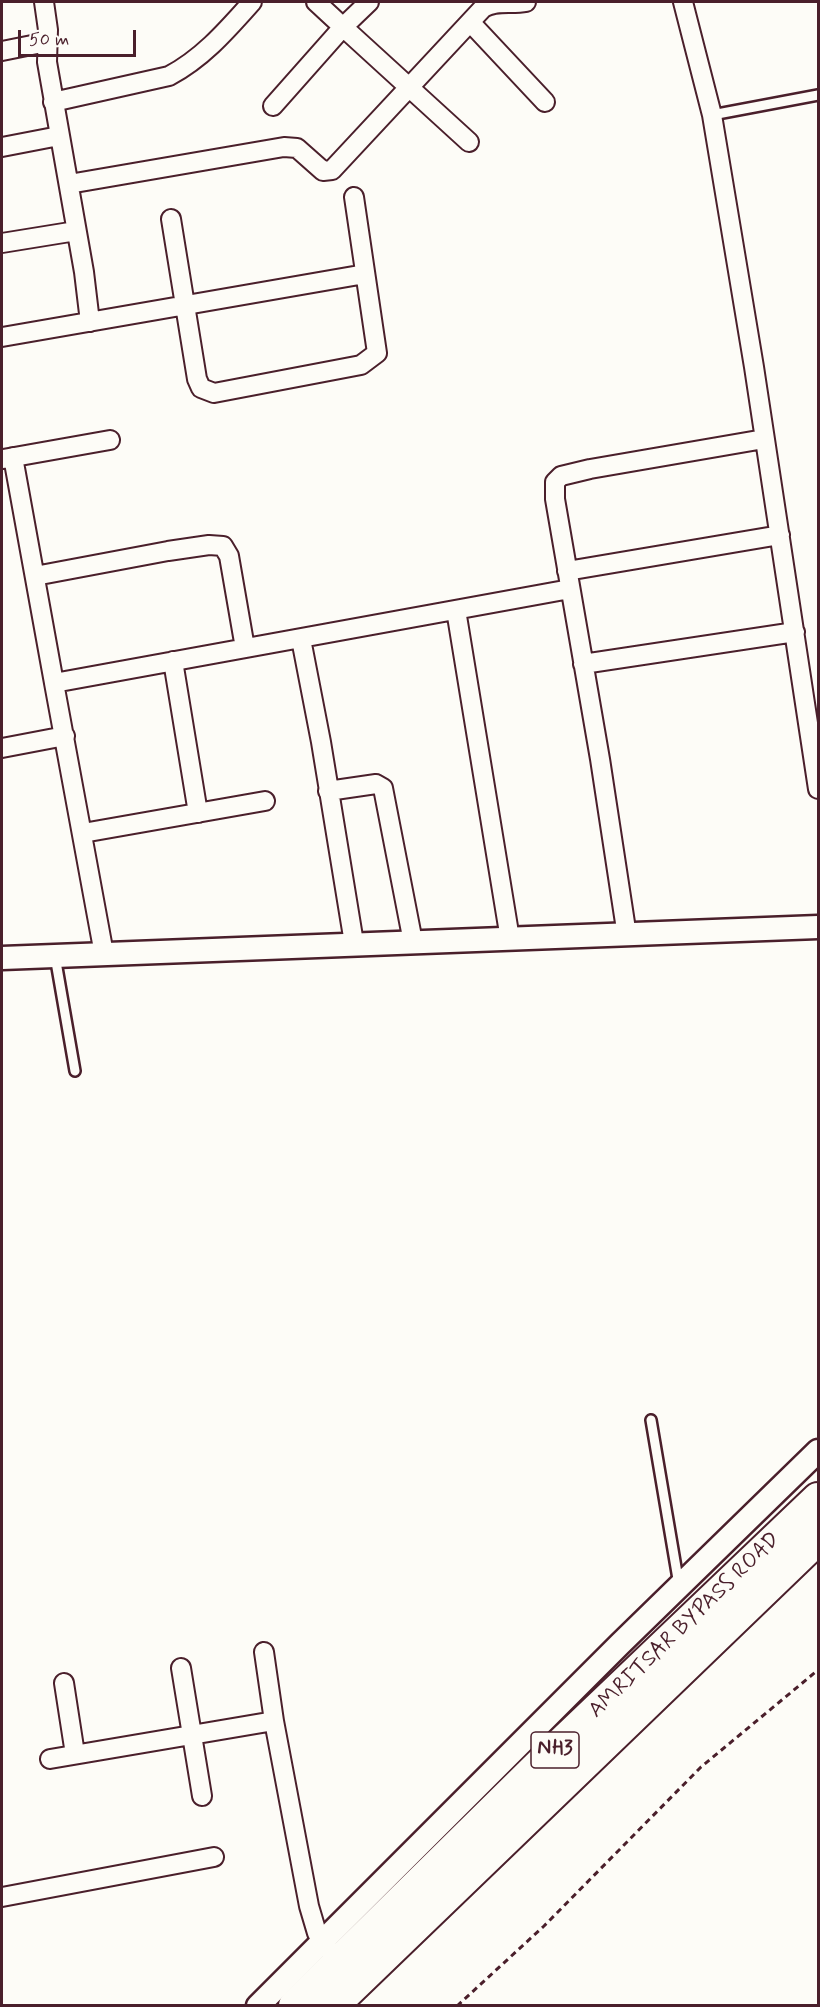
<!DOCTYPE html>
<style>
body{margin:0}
#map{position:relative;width:820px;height:2007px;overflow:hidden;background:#fdfcf7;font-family:Mynerve,sans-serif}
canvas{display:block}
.frame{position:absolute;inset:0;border:3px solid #4a1f2b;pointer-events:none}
.scale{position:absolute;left:18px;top:30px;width:118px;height:27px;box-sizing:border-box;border:3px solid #4a1f2b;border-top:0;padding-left:8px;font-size:18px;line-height:21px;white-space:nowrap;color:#4a1f2b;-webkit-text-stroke:4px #fdfcf7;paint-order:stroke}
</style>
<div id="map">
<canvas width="820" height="2007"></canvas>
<div class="frame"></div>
<div class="scale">50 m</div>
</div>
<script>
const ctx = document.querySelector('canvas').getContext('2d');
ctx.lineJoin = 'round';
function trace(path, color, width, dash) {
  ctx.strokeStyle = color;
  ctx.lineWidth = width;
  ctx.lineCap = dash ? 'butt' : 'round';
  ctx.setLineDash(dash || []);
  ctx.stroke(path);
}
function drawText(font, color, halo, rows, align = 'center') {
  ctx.font = font + ' Mynerve,sans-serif';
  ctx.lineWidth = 4.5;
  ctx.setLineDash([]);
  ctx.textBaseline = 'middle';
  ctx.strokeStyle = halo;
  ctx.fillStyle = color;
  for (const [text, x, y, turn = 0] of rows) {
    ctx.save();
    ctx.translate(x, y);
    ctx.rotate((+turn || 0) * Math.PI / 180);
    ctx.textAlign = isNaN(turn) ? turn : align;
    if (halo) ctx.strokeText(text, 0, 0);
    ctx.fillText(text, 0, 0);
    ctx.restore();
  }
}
const path = new Path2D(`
 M457 2006 544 1926 701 1767 818 1670`);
const service = new Path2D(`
 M712 115 818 95
 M55 956 75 1071
 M651 1420 679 1585`);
const minor = new Path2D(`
 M44 2 48 30 47 62 84 272 90 322
 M316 2 343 27 369 2
 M683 2 712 115 754 367 818 789
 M470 22 545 102
 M2 51 47 42
 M53 102 169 76C203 58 227 30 252 2
 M273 106 343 27 469 142
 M2 147 59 136
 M69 184 284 147 297 148 323 171 332 170 483 8C497 0 511 5 526 2
 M171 219 197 379 201 388 214 393 361 365 377 353 354 197
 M2 243 76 231
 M2 337 365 274
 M13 457 54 683 570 589
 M3 459 110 440
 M567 571 780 535
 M35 576 168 551 209 545 223 546 229 556 245 648
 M456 610 510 939
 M301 639 321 742 354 943
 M173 661 198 813
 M583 664 795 632
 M54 683 104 954
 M2 748 65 736
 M328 791 376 784 383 788 413 942
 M83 833 265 801
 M627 936 600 759 555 499V482L561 476 590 469 764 439
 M264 1652 274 1721
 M181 1668 202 1796
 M64 1683 75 1754
 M50 1759 274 1721 309 1906 317 1933 329 1950
 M2 1897 214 1857`);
const tertiary = new Path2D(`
 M2 958 818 927
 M258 2006 620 1644 818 1451`);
const trunk = new Path2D(`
 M295 2006 553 1752 818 1499
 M332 2006 818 1538`);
const shields = [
 [555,1750,48]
];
const shieldNames = [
 ["NH3",555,1750]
];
const streetNames = [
 ["AMRITSAR BYPASS ROAD",685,1626,-44]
];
trace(service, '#4a1f2b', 14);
trace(minor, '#4a1f2b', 22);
trace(tertiary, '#4a1f2b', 27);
trace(trunk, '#4a1f2b', 36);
trace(path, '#4a1f2b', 3, [6, 4.5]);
trace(service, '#fdfcf7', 9);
trace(minor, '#fdfcf7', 18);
trace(tertiary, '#fdfcf7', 22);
trace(trunk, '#fdfcf7', 32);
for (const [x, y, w] of shields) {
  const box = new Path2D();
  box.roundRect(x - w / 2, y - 18, w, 36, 4.5);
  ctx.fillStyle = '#fdfcf7';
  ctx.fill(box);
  trace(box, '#4a1f2b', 1.5);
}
drawText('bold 21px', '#4a1f2b', null, shieldNames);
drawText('22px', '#4a1f2b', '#fdfcf7', streetNames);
</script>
